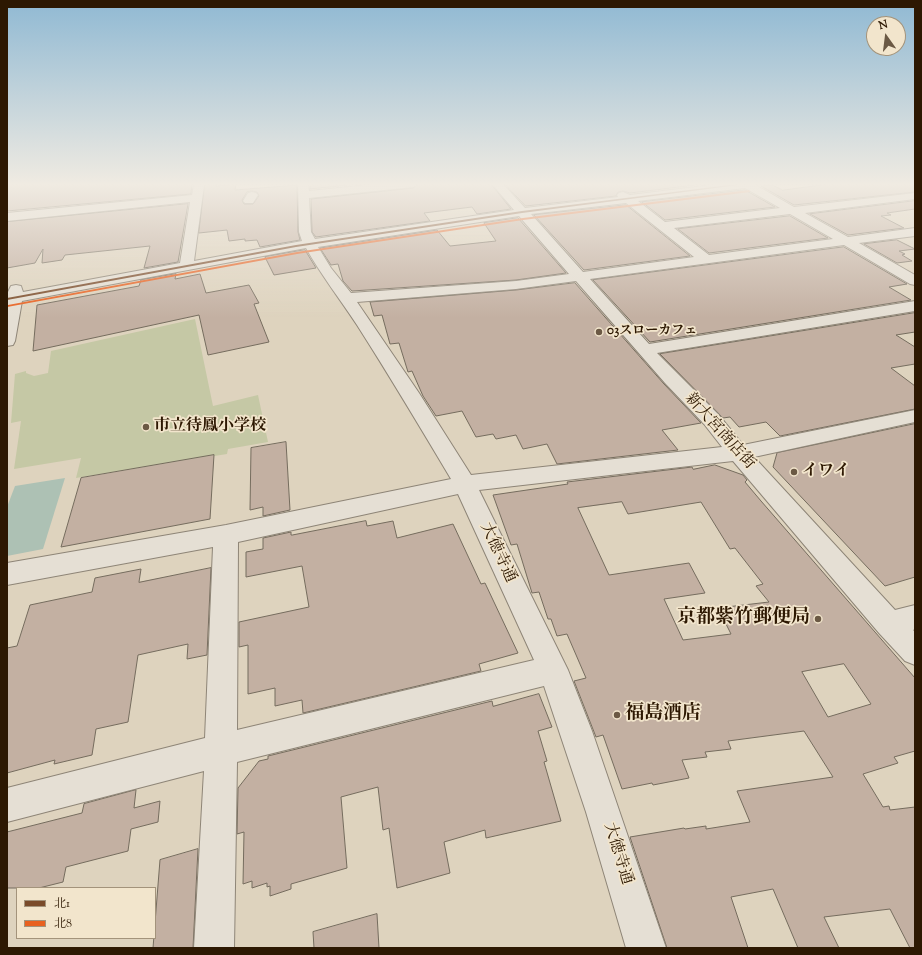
<!DOCTYPE html>
<meta charset="utf-8">
<style>
body{margin:0}
#map{position:relative;width:922px;height:955px;overflow:hidden;background:#ded3be;font-family:"Sorts Mill Goudy","Noto Serif JP",serif}
canvas{display:block}
.frame{position:absolute;inset:0;border:8px solid #2d1802;pointer-events:none}
.legend{position:absolute;left:16px;top:887px;width:140px;height:52px;box-sizing:border-box;background:#f2e5cc;border:1px solid #a3937b;margin:0;padding:5px 7px;list-style:none;font-size:12px;color:#2d1802}
.legend li{display:flex;align-items:center;gap:8px;height:20px}
.legend b{width:20px;border:1px solid #a3937b}
.north{position:absolute;left:866px;top:16px;width:40px;height:40px;box-sizing:border-box;background:#f2e5cc;border:1px solid #a3937b;border-radius:50%;rotate:346deg;font-size:11px;font-weight:700;line-height:16px;text-align:center;color:#2d1802}
.north::after{content:'';display:block;margin:auto;width:14px;height:18px;background:#6b5944;clip-path:polygon(50% 0,100% 100%,50% 72%,0 100%)}
</style>
<div id="map">
<canvas width="922" height="955"></canvas>
<div class="frame"></div>
<ul class="legend">
<li><b style="height:5px;background:#7a4b2a"></b>北1</li>
<li><b style="height:5px;background:#e86120"></b>北8</li>
</ul>
<div class="north">N</div>
</div>
<script>
const ctx = document.querySelector('canvas').getContext('2d');
ctx.lineJoin = 'round';
function fill(path, color) {
  ctx.fillStyle = color;
  ctx.fill(path, 'evenodd');
}
function trace(path, color, width, dash) {
  ctx.strokeStyle = color;
  ctx.lineWidth = width;
  ctx.lineCap = dash ? 'butt' : 'round';
  ctx.setLineDash(dash || []);
  ctx.stroke(path);
}
function drawText(font, color, halo, rows, align = 'center') {
  ctx.font = font + ' "Sorts Mill Goudy","Noto Serif JP",serif';
  ctx.lineWidth = 3.5;
  ctx.setLineDash([]);
  ctx.textBaseline = 'middle';
  ctx.strokeStyle = halo;
  ctx.fillStyle = color;
  for (const [text, x, y, turn = 0] of rows) {
    ctx.save();
    ctx.translate(x, y);
    ctx.rotate((+turn || 0) * Math.PI / 180);
    ctx.textAlign = isNaN(turn) ? turn : align;
    if (halo) ctx.strokeText(text, 0, 0);
    ctx.fillText(text, 0, 0);
    ctx.restore();
  }
}
const green = new Path2D(`
 M195 319 213 406 258 395 268 442 228 449 227 454 76 478 81 458 14 469 21 421 11 423 15 374 26 371V373L34 376 48 373 51 351Z`);
const water = new Path2D(`
 M65 478 43 549 7 556V507L15 486Z`);
const building = new Path2D(`
 M19 184H192L191 194 7 211V185Z
 M205 184H216V186L236 184 235 190 297 185 298 232 300 240 260 247 257 240 245 241V239L229 241 227 230 199 233ZM252 191 257 192 259 196 253 204H244L242 200 247 192Z
 M313 184H359L310 189V185Z
 M419 184H491L511 209 477 214 472 207 424 213 430 221 316 237 312 232 311 199 413 188Z
 M505 184H704L630 193 623 191 618 192 616 196 526 206Z
 M829 184H915V192L794 205 761 186 773 185 782 190Z
 M745 190 775 207 665 220 642 202Z
 M915 201V209L887 213 891 215 881 216 904 228 848 235 810 214Z
 M188 204 178 262 144 268 150 246 65 255 62 260 42 263 43 249 35 263 7 268V222Z
 M626 205 690 256 584 270 534 215Z
 M790 216 828 238 709 253 678 229Z
 M518 218 566 273 516 280 352 291 343 281 338 264 331 265 320 248 437 230 450 246 496 241 484 223Z
 M897 240 915 249 899 251 905 254 902 255 912 261 897 263 864 244Z
 M844 247 907 284 889 287 911 300 650 342 593 280Z
 M305 250 316 268 274 275 265 257Z
 M176 274 175 279 200 274 206 293 249 285 259 303 254 304 269 342 208 355 199 315 33 351 37 305 139 286 141 280Z
 M575 283 664 384 701 423 662 430 678 450 557 464 547 444 523 449 516 435 496 439 493 434 476 437 462 411 436 416 423 396 412 371 408 372 399 343 390 344 382 315 374 316 370 302 516 290Z
 M915 313V332L896 335 915 347V364L891 368 915 386V409L780 436 766 422 739 427 730 417 723 418 660 354Z
 M915 424V577L885 586 773 467 777 453Z
 M286 442 290 510 263 516V507L250 510 251 448Z
 M214 455 210 519 61 547 81 478Z
 M715 465 743 475 747 480 745 482 761 501 915 678V751L894 757 898 763 863 774 883 807 889 806 890 810 915 807V948H910L890 909 824 917 839 948H798L773 889 731 897 748 948H667L630 837 684 828 685 829 706 826V829L750 822 737 791 833 777 804 731 728 741 731 749 705 752 707 757 682 760 689 778 653 785 652 783 622 789 603 735 596 737 574 681 586 678 567 634 557 636 551 619H548L539 592 532 593 517 544 511 545 493 495 568 484 567 482 692 467 693 469ZM622 502 628 514 701 502 730 549 735 548 763 584 756 586 769 602 718 608 731 634 683 640 664 599 705 593 689 563 609 575 578 508ZM844 664 871 704 828 717 802 672Z
 M366 521 367 526 393 521 397 538 453 524 481 584 485 583 518 653 479 664 481 671 303 713 302 700 275 706V688L248 694V645L239 647V622L309 607 302 566 246 577V552L263 549V538L291 532V535H292Z
 M211 568 207 655 187 659 188 644 138 655 128 722 96 729 92 755 54 764 55 760 7 773V648L17 646 30 605 92 592 95 578 141 569 139 582Z
 M539 694 552 727 538 731 547 761 544 762 561 821 486 838 485 830 444 842 450 873 397 888 389 828 383 830 378 787 341 797 347 868 291 884V889L270 896V886L267 887V883L252 888V881L243 884 244 832 237 834 238 788 259 761 268 759V756L492 701 493 706Z
 M136 790 134 808 160 801 158 822 131 829 128 851 66 867 63 882 39 888H7V832L82 813 84 804Z
 M198 849 193 948H153L160 860Z
 M377 914 379 948H314L313 932Z`);
const minor = new Path2D(`
 M194 184 204 185 194 261 302 241 299 232 298 184H308L309 191 377 184H418L413 187 309 198 311 232 315 239 514 210 492 184H503L525 208 618 197 617 195 619 193 623 192 630 195 719 184H754L794 207 915 193V199L805 213 848 237 915 228V236L859 243 915 275V285L910 284 844 245 590 279 649 344 915 301V311L657 353 718 414 743 445 915 410V422L754 457 895 610 915 605V629L913 630 915 632V665L905 661 879 633 733 461 479 490 568 670 592 731 666 948H626L586 812 544 686 237 762 234 948H194L204 771 7 822V788L205 738 213 547 7 585V563L226 525 451 479C420 427 389 375 357 325 340 299 321 275 306 248L22 301 15 341 13 345 7 346V294L11 286 16 285 21 286 23 292 180 263 190 202 7 221V213L192 195ZM745 188 780 208 665 222 638 201ZM626 203 694 257 583 272 531 214ZM790 214 833 239 709 255 674 228ZM519 216 569 274 516 281 351 293 331 268 318 247ZM576 281 665 383 704 424 722 447 471 475 419 393 357 302 516 289ZM458 494 534 660 237 730 238 542Z
 M252 192 256 193 258 195 253 203H245L243 201 248 193Z`);
const bus1 = new Path2D(`
 M737 184H746L522 213 296 247 7 300V298L296 245 522 211Z`);
const bus2 = new Path2D(`
 M749 190 750 192 523 220 297 254 7 307V305H8L297 252 523 218Z`);
const markers = [
 [599,332,4,"#6b5944"],
 [146,427,4,"#6b5944"],
 [794,472,4,"#6b5944"],
 [818,619,4,"#6b5944"],
 [617,715,4,"#6b5944"]
];
const farPoinames = [
 ["03スローカフェ",607,332]
];
const poiNames = [
 ["市立待鳳小学校",154,427],
 ["イワイ",802,472]
];
const streetNames = [
 ["新大宮商店街",719,432,48],
 ["大徳寺通",497,553,65],
 ["大徳寺通",617,854,73]
];
const nearPoinames = [
 ["京都紫竹郵便局",810,619],
 ["福島酒店",625,715,"left"]
];
fill(green, '#c5c8a5');
fill(water, '#adc1b4');
fill(building, '#c3b0a2');
trace(building, '#756c5e', 1);
trace(minor, '#8e8577', 2);
fill(minor, '#e5dfd4');
fill(bus1, '#7a4b2a');
fill(bus2, '#e86120');
const sky = ctx.createLinearGradient(0, 0, 0, 318);
sky.addColorStop(0, '#90b9d3');
sky.addColorStop(0.58, '#f0ebe2');
sky.addColorStop(1, '#f0ebe200');
ctx.fillStyle = sky;
ctx.fillRect(0, 0, 922, 318);
for (const [x, y, r, color] of markers) {
  const dot = new Path2D();
  dot.arc(x, y, r, 0, 2 * Math.PI);
  ctx.fillStyle = color;
  ctx.fill(dot);
  trace(dot, '#f2e5cc', 1.5);
}
drawText('bold 13px', '#2d1802', '#f2e5cc', farPoinames, 'left');
drawText('bold 16px', '#2d1802', '#f2e5cc', poiNames, 'left');
drawText('16px', '#2d1802', '#f2e5cc', streetNames);
drawText('bold 19px', '#2d1802', '#f2e5cc', nearPoinames, 'right');
</script>
